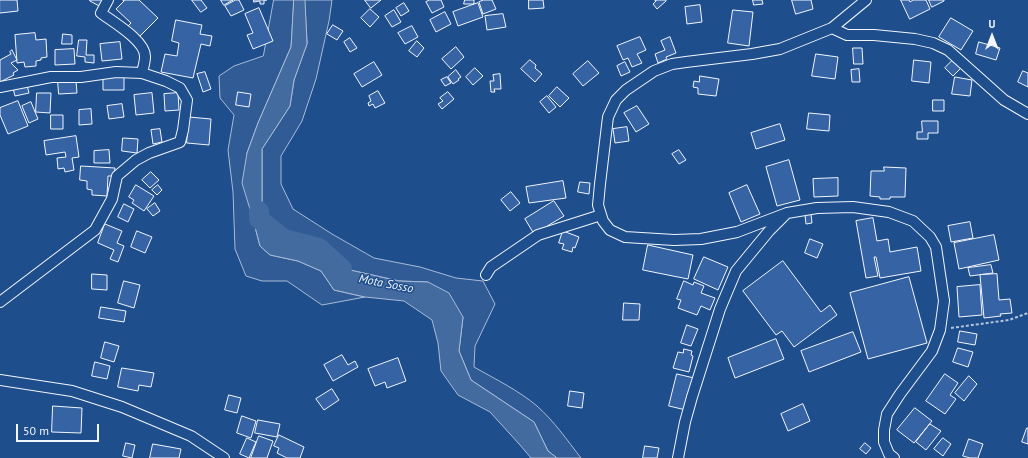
<!DOCTYPE html>
<style>
body{margin:0}
#map{position:relative;width:1028px;height:458px;overflow:hidden;background:#1f4e8c;font-family:"PT Sans",sans-serif}
canvas{display:block}
.north{position:absolute;left:972px;top:16px;width:40px;height:40px;-webkit-text-stroke:3px #1f4e8c;paint-order:stroke;rotate:0deg;font-size:11px;font-weight:700;line-height:16px;text-align:center;color:#f2f6ff}
.north::after{content:'';display:block;margin:auto;width:14px;height:18px;background:#f2f6ff;clip-path:polygon(50% 0,100% 100%,50% 72%,0 100%)}
.scale{position:absolute;left:16px;top:424px;width:83px;height:18px;box-sizing:border-box;border:2px solid #f2f6ff;border-top:0;padding-left:5px;font-size:12px;line-height:14px;white-space:nowrap;color:#f2f6ff;-webkit-text-stroke:3px #1f4e8c;paint-order:stroke}
</style>
<div id="map">
<canvas width="1028" height="458"></canvas>
<div class="north">U</div>
<div class="scale">50 m</div>
</div>
<script>
const ctx = document.querySelector('canvas').getContext('2d');
ctx.lineJoin = 'round';
function fill(path, color) {
  ctx.fillStyle = color;
  ctx.fill(path, 'evenodd');
}
function trace(path, color, width, dash) {
  ctx.strokeStyle = color;
  ctx.lineWidth = width;
  ctx.lineCap = dash ? 'butt' : 'round';
  ctx.setLineDash(dash || []);
  ctx.stroke(path);
}
function drawText(font, color, halo, rows, align = 'center') {
  ctx.font = font + ' "PT Sans",sans-serif';
  ctx.lineWidth = 3;
  ctx.setLineDash([]);
  ctx.textBaseline = 'middle';
  ctx.strokeStyle = halo;
  ctx.fillStyle = color;
  for (const [text, x, y, turn = 0] of rows) {
    ctx.save();
    ctx.translate(x, y);
    ctx.rotate((+turn || 0) * Math.PI / 180);
    ctx.textAlign = isNaN(turn) ? turn : align;
    if (halo) ctx.strokeText(text, 0, 0);
    ctx.fillText(text, 0, 0);
    ctx.restore();
  }
}
const green = new Path2D(`
 M274 0H294L291 47 258 123 247 153 253 219 260 246 270 255 298 261 321 271 334 290 365 297 322 305 287 281H262L246 276 235 249 233 192 228 150 234 115 220 98 219 76 234 66 263 56Z
 M305 0H332L329 21 316 79 302 121 281 156V184L293 209 332 234 374 258 420 267 456 278 483 281 495 304 475 346 474 367C495 379 518 390 537 406 554 421 567 440 581 458H557L548 451 534 422 471 380 459 351 463 317 428 282 399 281 350 270 332 253 299 249 277 239 262 205V149L290 106 294 80 307 44Z`);
const water = new Path2D(`
 M294 0H305L307 44 294 80 290 106 262 149V205L277 239 299 249 332 253 350 270 399 281 428 282 449 293 463 317 459 351 471 380 534 422 548 451 557 458H531L520 445 490 412 458 395 441 371 438 343 432 320 404 301 365 297 334 290 321 271 298 261 270 255 260 246 253 219 242 183 247 153 258 123 291 47Z`);
const river = new Path2D(`
 M259 211V219L284 239 319 248 342 269`);
const building = new Path2D(`
 M0 0H17L18 11 0 13Z
 M90 0H104L101 7 90 1Z
 M123 0H139L158 18 139 37 128 26 131 23 116 9 124 1Z
 M192 0H201L207 8 201 12Z
 M221 0H233L224 5Z
 M236 0H239L244 10 231 16 225 6Z
 M254 0H267H264V4H260V1L254 2Z
 M365 0H381L371 8Z
 M430 0H441L444 7 432 13 426 2Z
 M465 0H474V4H464Z
 M484 0H492L496 9 483 14 479 2Z
 M529 0H543L544 8 529 9Z
 M655 0H666V1L657 9 653 4 656 1Z
 M753 0H762L763 4 754 5Z
 M792 0H811L813 9 796 14Z
 M901 0H909L910 2 913 0H926L930 9 910 19Z
 M929 0H944V1L932 7Z
 M404 3 409 11 401 16 396 8Z
 M478 3 483 17 458 26 453 12Z
 M700 5 702 22 687 24 685 7Z
 M259 8 273 41 253 49 247 35 253 33 245 14Z
 M370 9 379 17 370 27 361 18Z
 M394 10 401 22 392 27 385 16Z
 M733 10 753 12 749 46 728 43Z
 M445 12 451 24 436 32 430 20Z
 M503 14 506 27 487 30 485 16Z
 M951 18 973 31 961 50 939 37Z
 M176 20 202 25 200 34 212 36 210 46 201 44 193 78 161 72 165 54 177 56 179 43 172 41Z
 M333 25 343 31 337 40 327 34Z
 M412 26 418 37 405 44 398 33Z
 M35 33 36 40 46 39 47 57 41 58V60L36 61V66L25 67 24 62 17 63 15 35Z
 M63 34 72 35V44H62Z
 M640 37 646 50 637 54 642 63 632 67 628 58 623 60 617 46Z
 M670 37 676 53 666 57 667 59 658 63 655 54 665 50 661 41Z
 M350 38 357 48 350 52 344 42Z
 M79 40H87L86 55H94V63L85 62V57L77 56Z
 M417 41 424 48 417 57 409 51Z
 M120 42 122 59 102 61 100 44Z
 M979 42 1000 48 996 60 976 54Z
 M456 47 464 57 451 69 442 59Z
 M853 48H862L863 64H854Z
 M74 49 75 64 55 65V50Z
 M12 50 17 60 11 63 18 70 13 73 14 75 0 82V60L11 54 10 52Z
 M816 54 838 57 835 79 812 76Z
 M530 60 536 65 535 68 542 74 535 82 521 69Z
 M914 60 931 62 929 83 912 81Z
 M953 60 961 68 953 76 945 68Z
 M588 61 599 73 583 86 573 74Z
 M374 62 382 75 362 87 354 74Z
 M625 62 630 72 621 76 617 66Z
 M475 68 483 76 473 85 466 77Z
 M859 69 860 82H852L851 70Z
 M456 70 461 77 458 79 459 80 453 84 448 77Z
 M1023 71 1028 73V87L1018 82Z
 M205 72 211 89 203 92 197 74Z
 M500 74 501 89H494L495 92H491L490 81H494L493 75Z
 M700 76 719 79 716 96 698 94V88L693 87 694 81 699 82Z
 M124 77V90H103V78Z
 M447 77 451 83 445 86 441 80Z
 M955 77 972 80 970 96 952 94Z
 M58 81H76L77 93 59 94Z
 M27 85 29 93 15 96 13 88Z
 M557 87 569 98 560 107 549 96Z
 M378 91 385 103 375 108 373 104 369 106 368 103 371 101 369 96Z
 M238 92 251 94 249 107 236 105Z
 M448 92 454 99 442 109 438 104 443 101 440 98Z
 M37 93H51L50 113 36 112Z
 M152 93 154 113 136 115 134 95Z
 M178 93 179 110 165 111 164 94Z
 M547 96 556 107 549 113 540 102Z
 M933 100H944V111H933Z
 M18 101 28 126 8 134 0 115V108Z
 M31 102 38 119 29 123 22 106Z
 M122 104 124 117 109 119 107 106Z
 M637 106 649 124 636 132 624 113Z
 M91 109 92 124 79 125V110Z
 M809 113 830 115 829 131 807 129Z
 M51 115H63V129H51Z
 M189 117 211 119 209 145 187 143Z
 M922 121H938V133H928V139H917V132H922Z
 M780 124 785 140 756 149 751 133Z
 M627 127 629 141 615 143 613 129Z
 M160 129 162 142 153 144 151 130Z
 M76 136 79 157 72 158 74 170 65 172 64 168 58 169 57 158 66 157 65 152 46 155 44 141Z
 M123 138 138 139 137 153 122 151Z
 M109 150 110 163H94V151Z
 M679 150 686 160 679 164 672 154Z
 M789 160 800 200 777 206 766 167Z
 M81 166 115 168 114 176H108L107 196 92 195V190L87 189V181L80 180Z
 M884 167 906 168 905 197H890V199H880V197L870 196 871 171H884Z
 M151 172 159 180 150 188 142 180Z
 M838 178V196L814 197 813 179Z
 M563 181 566 198 529 203 526 187Z
 M580 182 590 183 589 194 578 192Z
 M136 185 154 196 144 211 132 203 134 200 129 197Z
 M158 185 162 190 157 195 152 190Z
 M747 185 760 214 741 222 729 193Z
 M511 192 520 203 510 211 501 200Z
 M554 201 564 216 534 234 525 219Z
 M155 203 160 211 153 216 147 209Z
 M124 204 134 209 128 222 118 217Z
 M811 214 812 223 806 224 805 215Z
 M873 218 877 241 888 239 890 252 917 247 921 271 880 278 876 257H874L878 276 866 278 856 221Z
 M970 222 973 238 951 242 948 226Z
 M105 224 122 231 117 243 124 246 118 262 110 259 114 250 98 243Z
 M137 231 152 237 145 253 131 247Z
 M563 231 579 237 575 248 573 247 572 252 562 249 564 244 559 243Z
 M994 235 999 260 959 269 954 243Z
 M810 239 823 244 817 258 805 253Z
 M648 245 693 255 688 279 643 270Z
 M704 257 728 267 718 290 694 279Z
 M783 261 821 312 830 305 837 315 794 347 782 331 776 335 743 291Z
 M991 265 993 273 970 276 968 268Z
 M92 274 107 275V290L92 289Z
 M997 274 999 300 1010 299 1012 313 1000 314 1001 316 984 318 980 275Z
 M909 277 927 343 868 359 850 293Z
 M124 281 140 285 134 308 118 303Z
 M684 281 693 285 694 282 704 286 701 293 715 298 710 310 701 306 697 315 678 308 681 300 677 299Z
 M980 285 982 315 959 317 957 287Z
 M624 303 640 304 639 320H623Z
 M101 307 126 311 124 322 99 318Z
 M687 325 698 329 691 346 681 343Z
 M960 331 977 334 975 345 958 342Z
 M853 332 861 352 809 372 801 351Z
 M776 339 784 359 735 378 728 358Z
 M105 342 119 346 114 362 101 358Z
 M958 348 973 352 968 367 953 362Z
 M684 349 692 351 691 355 693 356 689 372 673 368 678 352 683 353Z
 M342 355 348 365 355 361 358 367 333 381 324 365Z
 M398 358 406 381 387 388 385 382 375 386 368 369Z
 M95 362 110 366 107 379 92 376Z
 M122 368 154 373 151 387 139 385 138 391 118 387Z
 M677 374 694 378 686 410 669 406Z
 M945 374 958 383 950 395 956 399 945 414 926 401Z
 M969 376 977 384 964 401 955 393Z
 M332 389 339 400 324 410 316 399Z
 M570 391 584 393 582 408 568 406Z
 M229 395 241 398 237 413 225 410Z
 M803 404 810 421 788 431 781 414Z
 M53 406 82 408 81 433 52 432Z
 M915 408 932 421 914 443 897 430Z
 M242 416 256 421 251 438 237 433Z
 M258 420 280 424 277 437 255 433Z
 M930 424 941 431 926 450 916 442Z
 M1027 428H1028V444L1022 442Z
 M279 435 304 447 300 458H287L277 453 279 448 274 446Z
 M259 436 273 441 267 458H251Z
 M247 438 256 442 249 458 240 454Z
 M943 438 951 444 943 456 934 449Z
 M969 439 983 444 978 458H970L963 456Z
 M126 443 135 445 132 458 123 456Z
 M865 443 871 448 866 454 860 449Z
 M153 444 181 449 179 458H150Z
 M645 446 659 448 657 458H643Z`);
const path = new Path2D(`
 M951 328 1009 320 1028 313`);
const street = new Path2D(`
 M832 28 847 35H874L915 39 933 43 948 50 1004 100 1028 114
 M0 87 51 77H81L116 72 142 73
 M787 213 817 208 853 207 889 212 913 221 930 237 936 247 944 301 940 330 932 351 900 394 887 414 884 430V442L889 454 894 458
 M486 275 491 267 538 235 601 215
 M0 302 95 230 112 199 117 176 136 160 149 153 180 142 183 130 187 100 180 88 166 81 142 73C143 68 145 62 145 57 146 41 113 22 101 13L108 0
 M0 380 72 391 122 407 191 436 224 458
 M678 458 685 422 692 397 720 309 736 271 769 231 787 213 737 232 701 239 674 240 625 237 610 230 603 221 598 205 600 184 608 117 616 100 626 90 654 71 672 64 686 62 752 54 780 49 832 28 866 0`);
const waterNames = [
 ["Mota Sosso",386,284,11]
];
fill(green, '#305b95');
trace(green, '#a8bbd7', 1);
fill(water, '#446ba0');
trace(water, '#a8bbd7', 1);
trace(river, '#446ba0', 20);
fill(building, '#3563a3');
trace(building, '#f2f6ff', 1);
trace(street, '#f2f6ff', 12);
trace(path, '#b3c4dc', 2, [3, 2]);
trace(street, '#1f4e8c', 10);
drawText('italic 12px', '#f2f6ff', '#1f4e8c', waterNames);
</script>
